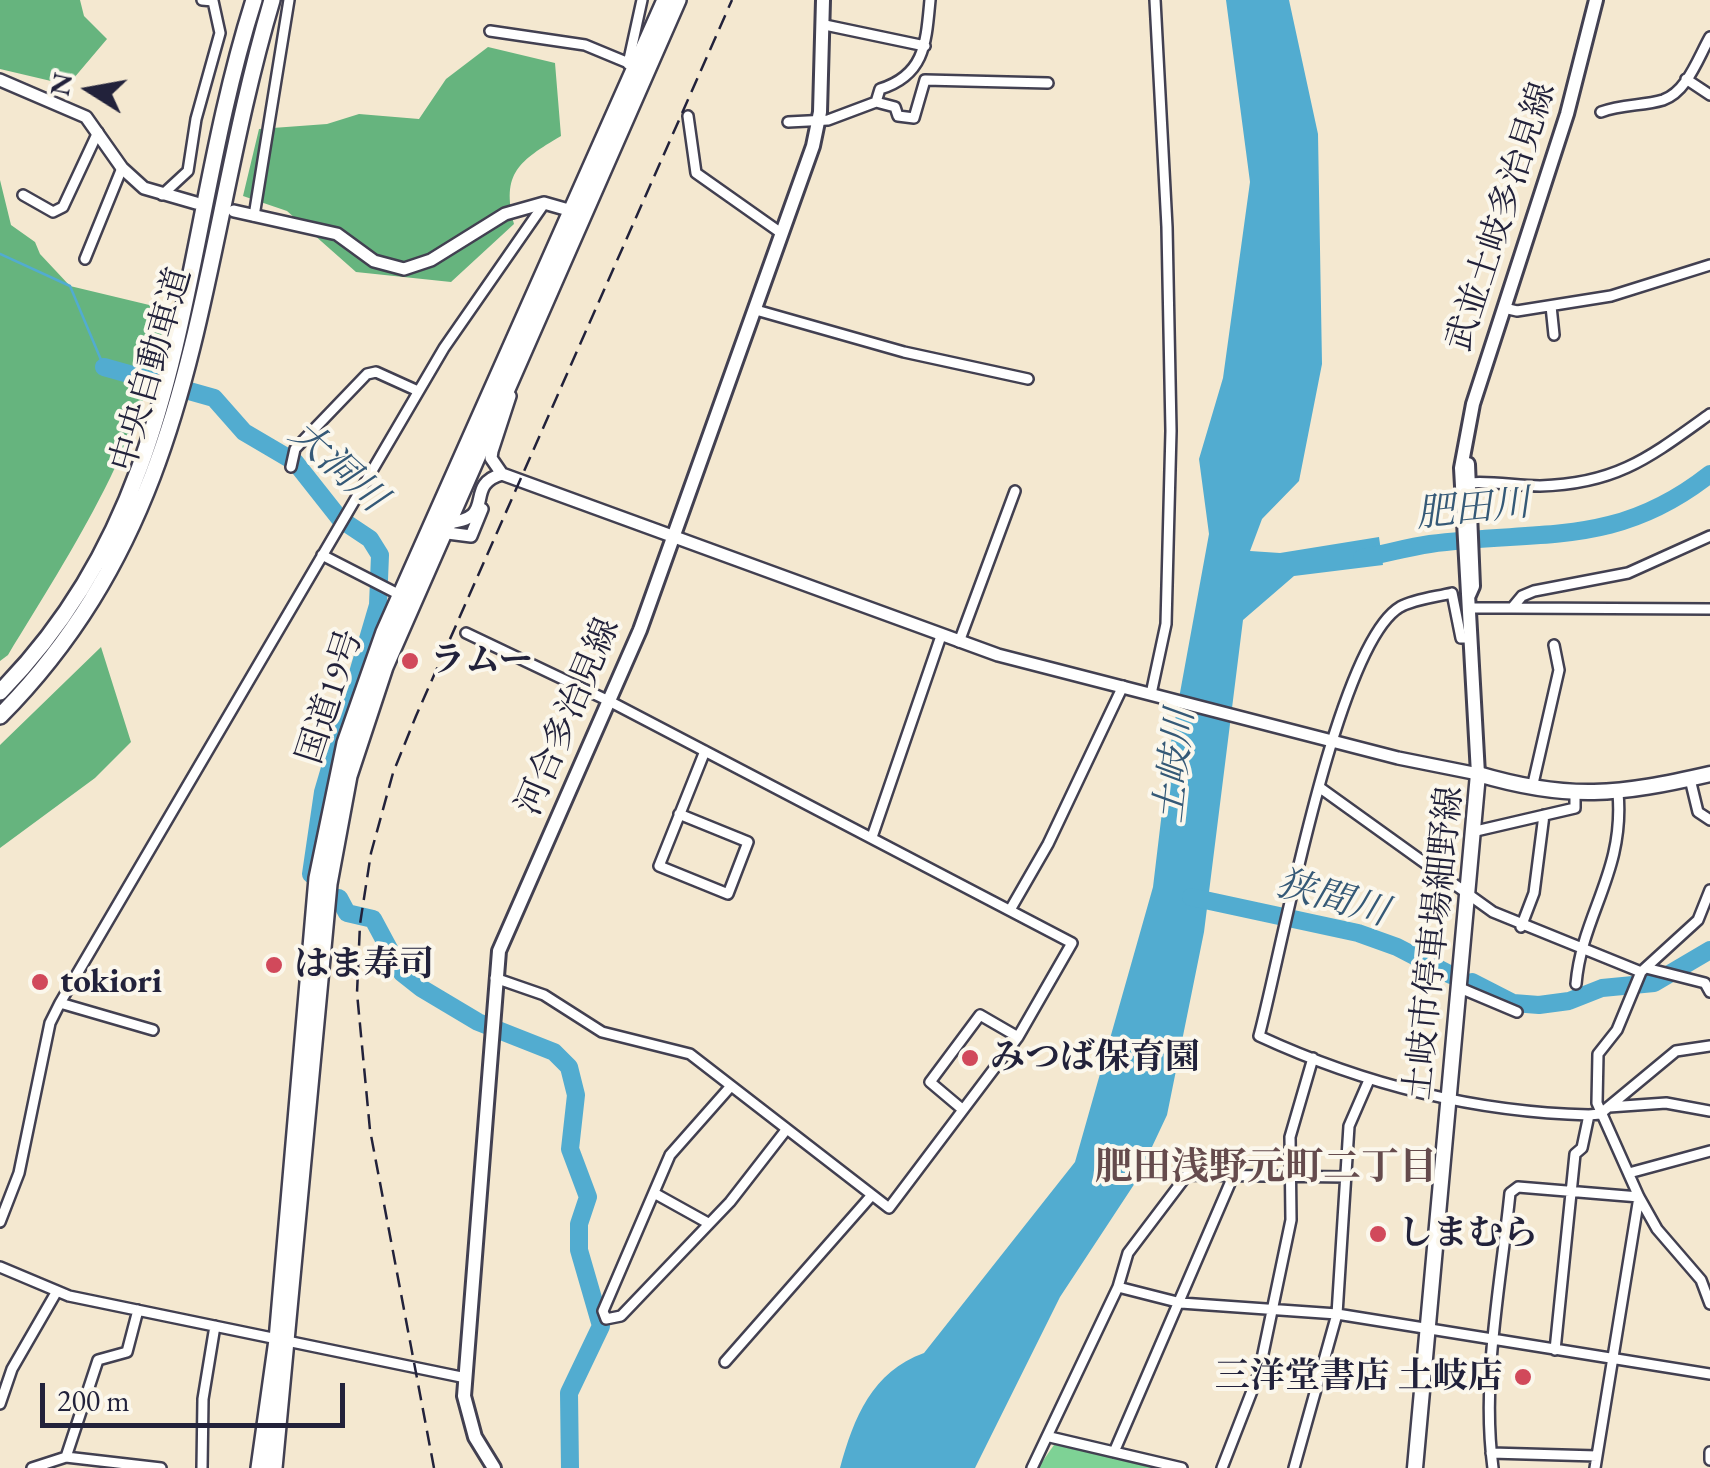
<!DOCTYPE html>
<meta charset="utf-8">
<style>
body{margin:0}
#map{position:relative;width:1710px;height:1468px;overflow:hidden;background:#f4e8d0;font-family:"EB Garamond",serif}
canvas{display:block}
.north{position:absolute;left:40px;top:40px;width:100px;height:100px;-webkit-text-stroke:8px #fbf7ec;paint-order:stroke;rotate:281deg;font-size:28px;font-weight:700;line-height:40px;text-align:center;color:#22223b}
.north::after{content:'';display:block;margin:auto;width:35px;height:45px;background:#22223b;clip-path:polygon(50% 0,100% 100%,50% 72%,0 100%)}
.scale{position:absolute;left:40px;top:1383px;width:305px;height:45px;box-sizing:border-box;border:5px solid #22223b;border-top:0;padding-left:12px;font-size:30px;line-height:35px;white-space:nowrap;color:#22223b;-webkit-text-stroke:8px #fbf7ec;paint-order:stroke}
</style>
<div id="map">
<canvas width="1710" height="1468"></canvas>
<div class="north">N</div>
<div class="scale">200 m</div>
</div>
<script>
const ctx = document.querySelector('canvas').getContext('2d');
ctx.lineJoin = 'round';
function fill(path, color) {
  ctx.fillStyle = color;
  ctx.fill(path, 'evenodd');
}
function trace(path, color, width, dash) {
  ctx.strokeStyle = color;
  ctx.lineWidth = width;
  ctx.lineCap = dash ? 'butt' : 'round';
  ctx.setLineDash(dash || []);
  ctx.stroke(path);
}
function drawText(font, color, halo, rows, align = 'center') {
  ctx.font = font + ' "EB Garamond","Noto Serif JP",serif';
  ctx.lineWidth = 8;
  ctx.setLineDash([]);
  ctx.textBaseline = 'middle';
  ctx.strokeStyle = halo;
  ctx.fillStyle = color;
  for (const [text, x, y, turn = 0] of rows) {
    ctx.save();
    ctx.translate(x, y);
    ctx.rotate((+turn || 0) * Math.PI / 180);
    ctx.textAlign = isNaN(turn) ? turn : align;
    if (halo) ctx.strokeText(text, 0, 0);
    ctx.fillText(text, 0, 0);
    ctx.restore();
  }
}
const green = new Path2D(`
 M1056 1442 1163 1468H1038Z`);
const forest = new Path2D(`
 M0 0H80L84 16 107 39 68 85 0 69Z
 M488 47 555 63 561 136C519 161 501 173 514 224L451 282 356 272 287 211 243 196 259 129 327 124 359 114 419 119 446 79Z
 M0 180 11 225 35 242 40 254 70 286 166 309C147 436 74 547 8 655L0 661Z
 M101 647 131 742 95 778 0 848V745Z`);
const water = new Path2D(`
 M1226 0H1289L1318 134 1322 364 1299 481 1262 519 1250 551 1280 553 1379 537 1383 565 1294 576 1243 620 1204 932 1167 1115 1135 1183 1060 1297 975 1468H840C854 1417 872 1372 924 1353L1075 1162 1153 887 1169 753 1209 534 1199 459 1223 378 1250 182Z`);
const stream = new Path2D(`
 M0 254 70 286 104 367`);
const river = new Path2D(`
 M104 367 214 398 244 432 295 462 340 519 370 539 380 555 378 605 323 792 311 874
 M1362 558C1385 554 1408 547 1430 544 1540 529 1615 549 1710 474
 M1191 897 1358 933 1397 947 1451 975
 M339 898 347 913 373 919 402 973 421 988 478 1022 554 1052 569 1067 576 1095 570 1149 588 1197 579 1224V1250L601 1326 569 1393 570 1468
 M1472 982 1513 1003 1539 1005 1569 1001 1602 988 1654 983 1710 950`);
const minor = new Path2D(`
 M825 25 925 46
 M490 31 585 45 626 62
 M628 64 642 0
 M1686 79 1710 95
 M876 102 895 107 898 116 914 118 925 80 1048 83
 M1601 112C1622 104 1643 106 1663 100 1687 92 1698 58 1710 37
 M688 116 696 173 781 233
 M788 122 828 120 876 102 880 89C925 75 926 43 930 0
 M23 195 53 212 63 207 98 132
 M162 195 188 171 196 119 220 33 213 1 202 0
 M254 216 289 0
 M85 259 122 168
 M1551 306 1554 335
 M1504 308 1517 311 1611 296 1710 265
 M756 310 904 352 1028 379
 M291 467 295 449 367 374 376 372 418 391
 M1469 483C1493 481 1517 486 1540 486 1617 484 1650 457 1710 414
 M322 555 400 595
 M1469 608H1512L1522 596 1534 591 1628 573 1710 536
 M1512 608 1710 609
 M466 633 611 702 1072 943 1018 1037 889 1208 690 1054 602 1032 544 995 495 978
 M1470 638H1461L1452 593C1436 597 1415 599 1400 607 1336 645 1281 955 1259 1036 1365 1085 1473 1112 1589 1115L1600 1114 1676 1051 1710 1046
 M959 642 1015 491
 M1151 694 1166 624 1171 431 1167 227 1155 0
 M1690 779 1698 812 1710 820
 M1319 787 1493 912 1641 972 1617 1030 1598 1054 1597 1103 1639 1197 1657 1229 1701 1280 1710 1304
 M1532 788 1559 670 1554 645
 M679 814 748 842 728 894 659 866 705 751
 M1476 831 1575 808V795
 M872 837 941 636
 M1010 910 1048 844 1123 686
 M1521 927 1534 893 1544 815
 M1646 968 1705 983 1710 992
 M1641 972 1698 920 1710 890
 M1576 984C1582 914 1625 872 1618 793
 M1460 988 1517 1012
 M60 1003 153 1030
 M731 1086 670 1155 603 1311 606 1319 621 1316 730 1202 786 1130
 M1609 1107 1666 1103 1710 1111
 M962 1109 930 1082 980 1015 1018 1037
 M1629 1173 1710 1151
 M654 1193 708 1223
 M0 1222 19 1173 50 1023 60 1003 444 348 544 204
 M0 1267 69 1296 466 1378
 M1118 1287 1181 1303 1337 1314 1710 1374
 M1555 1350 1575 1154 1582 1148 1589 1115
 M725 1362 872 1195
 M0 1404 12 1369 57 1291
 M1050 1437 1182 1468
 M1114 1452 1234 1174
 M1710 1452V1460
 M1491 1453 1597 1456
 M66 1457 161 1468
 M32 1468 66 1457 98 1360 127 1352 138 1310
 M202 1468 203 1399 215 1326
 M1032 1468 1118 1287 1128 1253 1187 1175 1347 1177
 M1222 1468 1259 1373 1291 1220 1290 1137 1313 1058
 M1294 1468 1337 1314 1349 1126 1369 1080
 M1493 1468C1481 1379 1501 1283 1510 1193L1518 1187 1639 1197 1595 1468`);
const tertiary = new Path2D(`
 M0 80 86 117 122 168 144 188 196 203
 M234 211 337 234 374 261 404 269 431 260 505 214 544 203 579 213
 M502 474 491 458 492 451 510 396
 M444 523C501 520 461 486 502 474L998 655 1398 758 1478 774
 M440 532 471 536 482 509`);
const secondary = new Path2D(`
 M1468 464 1473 586 1469 595
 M1478 774 1461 468 1473 404 1567 114 1596 0
 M494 1468 475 1437 464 1396 499 951 640 630 813 146 820 112 823 0`);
const primary = new Path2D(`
 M1415 1468 1478 774C1569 801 1619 795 1710 774`);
const trunk = new Path2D(`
 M259 1468 277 1340 317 878 345 743 384 632 665 0
 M274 1468 329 884 349 776 385 667 678 0`);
const motorway = new Path2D(`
 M0 692C195 494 176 245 254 0
 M0 716C205 509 195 260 272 0`);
const rail = new Path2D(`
 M434 1468 370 1130 357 993 360 924 371 853 393 773 416 716 732 0`);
const markers = [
 [410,661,10,"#d1495b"],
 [274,965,10,"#d1495b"],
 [40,982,10,"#d1495b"],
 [970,1058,10,"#d1495b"],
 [1378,1234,10,"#d1495b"],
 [1523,1377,10,"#d1495b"]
];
const streetNames = [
 ["武並土岐多治見線",1502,217,-72],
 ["中央自動車道",152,370,-74],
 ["国道19号",331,697,-72],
 ["河合多治見線",569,717,-67],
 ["土岐市停車場細野線",1435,943,-84]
];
const poiNames = [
 ["ラムー",430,661],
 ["はま寿司",294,965],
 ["tokiori",60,982],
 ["みつば保育園",990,1058],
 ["しまむら",1398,1234],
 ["三洋堂書店 土岐店",1503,1377,"right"]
];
const waterNames = [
 ["大洞川",337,467,42],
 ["肥田川",1473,510,-6],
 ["土岐川",1176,766,-84],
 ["狭間川",1332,899,16]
];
const neighbourhoodNames = [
 ["肥田浅野元町二丁目",1266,1169]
];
fill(green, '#7ed295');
fill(forest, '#66b47e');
fill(water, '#52acd0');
trace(stream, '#52acd0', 2.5);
trace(river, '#52acd0', 18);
trace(minor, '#424051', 14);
trace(tertiary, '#424051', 16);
trace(secondary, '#424051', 18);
trace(primary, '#424051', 19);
trace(trunk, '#424051', 20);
trace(motorway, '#424051', 20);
trace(minor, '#fff', 9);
trace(tertiary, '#fff', 11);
trace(secondary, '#fff', 12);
trace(primary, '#fff', 14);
trace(trunk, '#fff', 15);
trace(motorway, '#fff', 15);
trace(rail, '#22223b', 2.5, [15, 8]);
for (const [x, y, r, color] of markers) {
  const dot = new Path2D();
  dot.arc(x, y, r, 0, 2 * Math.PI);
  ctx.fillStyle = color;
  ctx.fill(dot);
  trace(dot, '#fbf7ec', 4);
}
drawText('35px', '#22223b', '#fbf7ec', streetNames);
drawText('bold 35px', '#22223b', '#fbf7ec', poiNames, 'left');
drawText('italic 38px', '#355977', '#fbf7ec', waterNames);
drawText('bold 38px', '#654b4d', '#fbf7ec', neighbourhoodNames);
</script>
